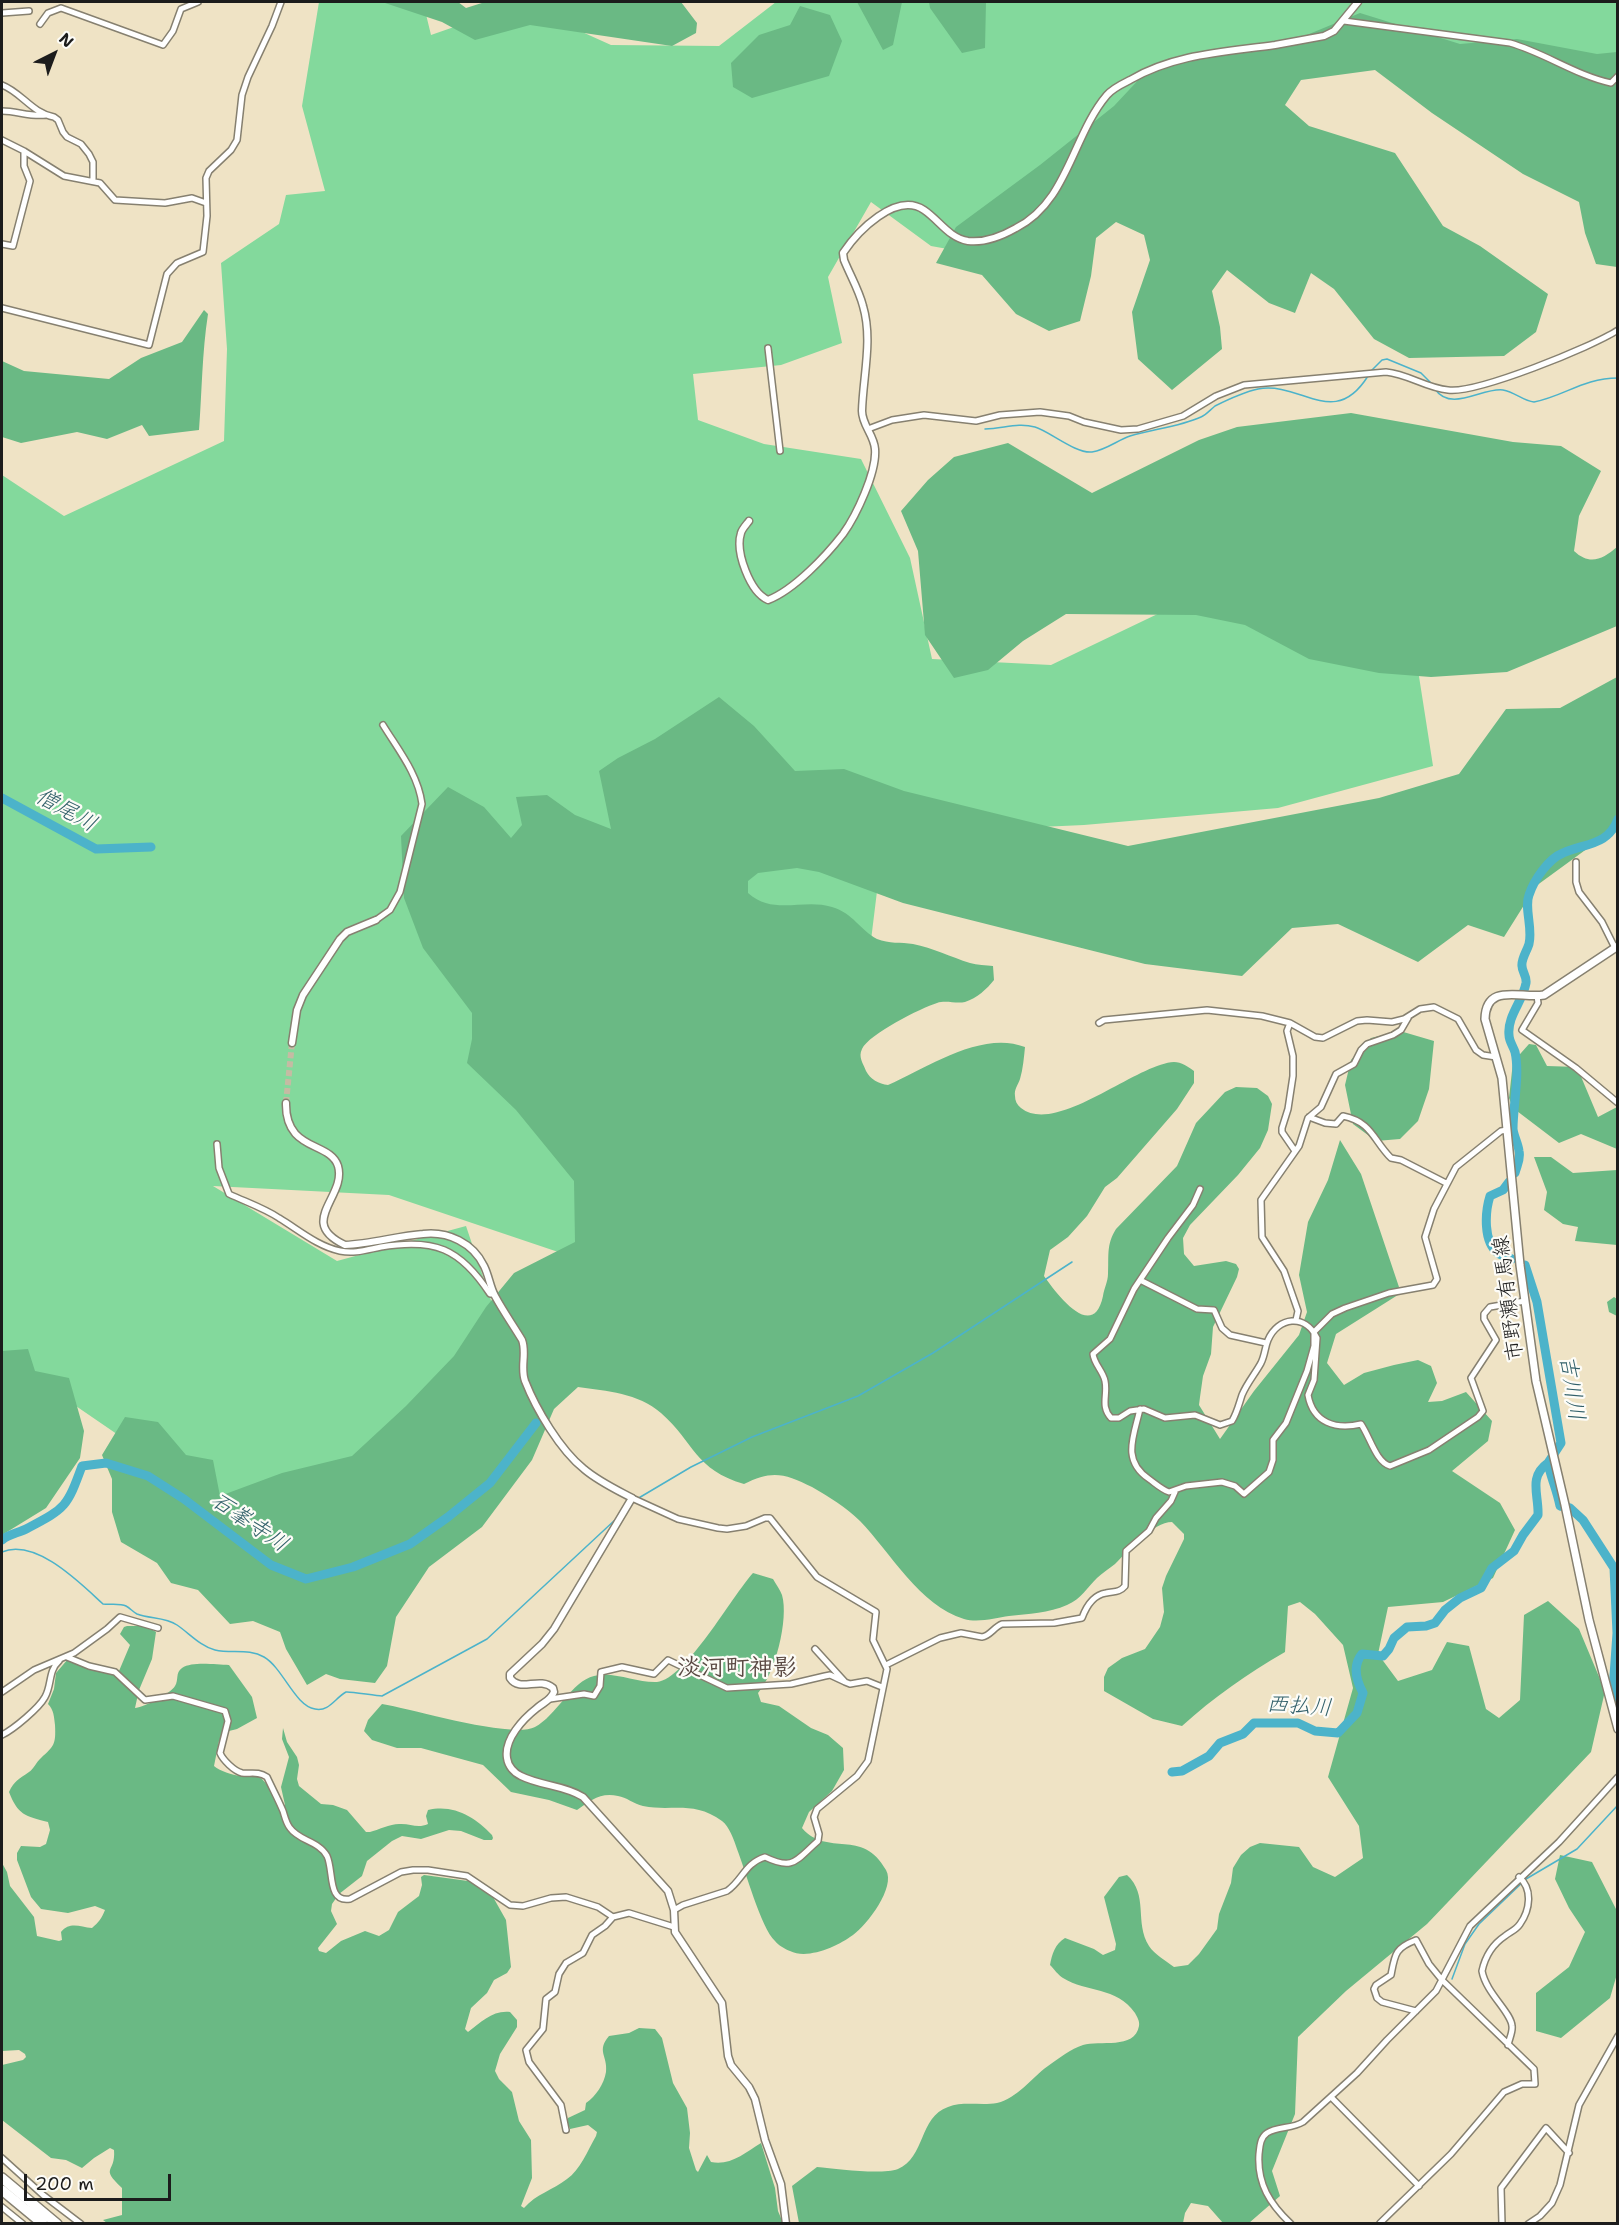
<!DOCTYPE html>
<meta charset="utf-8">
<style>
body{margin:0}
#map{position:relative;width:1619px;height:2225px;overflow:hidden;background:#efe3c5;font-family:"Shantell Sans",sans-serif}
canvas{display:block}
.frame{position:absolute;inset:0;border:3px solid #1c1c1c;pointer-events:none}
.north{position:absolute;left:24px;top:24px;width:60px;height:60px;-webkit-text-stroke:4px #fdfcf7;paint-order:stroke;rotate:42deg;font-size:16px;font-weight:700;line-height:24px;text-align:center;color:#1c1c1c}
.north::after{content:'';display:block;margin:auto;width:21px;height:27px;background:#1c1c1c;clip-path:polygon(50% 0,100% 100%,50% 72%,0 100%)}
.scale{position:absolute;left:24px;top:2174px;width:147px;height:27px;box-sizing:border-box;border:3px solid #1c1c1c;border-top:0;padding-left:8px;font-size:18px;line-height:21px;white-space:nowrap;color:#1c1c1c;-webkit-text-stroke:4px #fdfcf7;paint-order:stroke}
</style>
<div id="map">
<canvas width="1619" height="2225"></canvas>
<div class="frame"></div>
<div class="north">N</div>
<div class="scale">200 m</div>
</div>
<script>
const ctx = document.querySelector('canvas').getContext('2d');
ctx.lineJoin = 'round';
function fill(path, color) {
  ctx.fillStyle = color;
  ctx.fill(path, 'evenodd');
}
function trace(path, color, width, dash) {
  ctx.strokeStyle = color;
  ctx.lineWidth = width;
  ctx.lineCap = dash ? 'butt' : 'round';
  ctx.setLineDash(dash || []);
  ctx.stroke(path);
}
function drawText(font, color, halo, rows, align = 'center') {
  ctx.font = font + ' "Shantell Sans","Klee One",sans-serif';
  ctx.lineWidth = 4.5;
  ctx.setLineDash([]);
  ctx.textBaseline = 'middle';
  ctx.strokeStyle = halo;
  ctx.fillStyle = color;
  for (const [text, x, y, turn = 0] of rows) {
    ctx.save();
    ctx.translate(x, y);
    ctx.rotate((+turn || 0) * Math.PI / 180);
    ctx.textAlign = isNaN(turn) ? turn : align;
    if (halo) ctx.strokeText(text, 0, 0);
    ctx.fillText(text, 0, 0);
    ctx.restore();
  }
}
const green = new Path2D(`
 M319 2H423L431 35 520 4 611 45 719 46 776 2H1617V95L1355 37 1031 264 931 246 871 202 828 277 842 343 781 365 693 374 698 420 764 444 861 459 910 558 932 659 1051 665 1191 598 1413 638 1433 766 1278 808 1084 825 884 834 867 973 576 1258 389 1195 213 1186 337 1261 466 1226 501 1330 343 1478 216 1502 19 1367 2 1383V475L64 516 224 441 227 349 221 263 279 224 286 195 325 191 302 106Z`);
const forest = new Path2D(`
 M382 2H458L466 8 485 2H681L697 23 696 33 672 46 530 25 475 40 442 22Z
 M857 2H902L893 45 883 50Z
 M929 2H986L985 48 962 53 930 8Z
 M800 6 830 15 842 41 829 76 752 98 733 87 731 63 759 35 790 25Z
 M1360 13 1460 44 1517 39 1597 54 1617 52V267L1596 264 1585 233 1579 202 1523 174 1432 113 1375 70 1301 80 1285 105 1309 126 1395 153 1443 226 1480 246 1548 294 1536 332 1504 356 1409 358 1374 339 1334 289 1311 273 1295 313 1269 303 1227 270 1212 291 1220 327 1222 349 1172 390 1138 359 1132 312 1150 260 1144 235 1116 222 1096 238 1091 276 1080 321 1049 331 1016 314 982 275 936 263 956 227 1040 165 1114 106 1143 75 1201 54 1297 39Z
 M204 310 208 314C202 353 202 391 199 430L149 436 142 425 107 439 77 432 21 443 2 437V361L24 371 109 379 141 358 182 342Z
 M1351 413 1513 442 1561 446 1601 471 1579 516 1574 551C1590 566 1603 559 1617 547V626L1507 672 1431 677 1379 673 1309 659 1245 625 1196 615 1066 614 1023 641 988 670 954 678 925 635 918 551 901 511 928 480 954 457 1008 443 1092 493 1199 440 1237 427Z
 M1617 677V819L1599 840 1536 886 1504 937 1468 925 1418 962 1338 924 1292 928 1242 976 1145 964 903 903 819 872 797 868 758 873 748 881V893C774 916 803 898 832 907 853 913 860 930 877 939 889 944 901 942 913 944 933 948 951 957 970 963 977 965 986 965 993 966L994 980C987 989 977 998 965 1002 956 1004 946 1000 937 1003 921 1008 869 1034 862 1049 858 1057 863 1063 866 1071 870 1079 879 1084 888 1085 928 1067 982 1030 1025 1047 1024 1057 1023 1069 1020 1079 1018 1085 1014 1089 1015 1096 1015 1101 1017 1105 1021 1108 1056 1136 1136 1064 1174 1062 1181 1062 1189 1067 1194 1071V1083L1177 1109 1117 1178 1105 1187 1087 1216 1068 1237 1050 1250 1044 1276C1056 1293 1093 1343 1103 1296 1104 1289 1108 1281 1108 1274 1109 1256 1106 1245 1116 1229L1177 1166 1196 1123 1225 1092 1236 1087 1257 1088 1268 1096 1272 1104 1268 1130 1260 1148 1238 1175 1190 1225 1183 1238 1184 1254 1194 1266 1226 1261 1236 1264 1239 1269 1237 1277 1213 1327 1211 1354 1203 1376 1200 1397 1199 1405 1220 1439 1254 1391 1299 1335 1307 1312 1299 1275 1308 1222 1328 1180 1340 1140 1361 1174 1401 1293 1336 1334 1327 1363 1344 1385 1364 1373 1394 1365 1418 1360 1431 1366 1437 1383 1428 1402 1442 1401 1466 1392 1492 1421 1488 1441 1452 1471 1500 1503 1515 1530 1493 1578 1443 1602 1388 1607 1378 1654 1398 1681 1432 1670 1447 1642 1469 1646 1486 1709 1499 1718 1520 1700 1524 1615 1548 1601 1579 1629 1605 1691 1591 1752 1427 1924 1346 1991 1298 2037 1295 2114 1272 2171 1280 2196 1249 2223H1223L1208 2206 1191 2203 1185 2213 1183 2223H799L792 2186 817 2167C837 2169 881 2175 898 2169 925 2158 919 2117 948 2107 963 2101 982 2106 997 2103 1018 2098 1031 2078 1048 2066 1059 2058 1071 2049 1083 2045 1099 2040 1135 2050 1139 2026 1140 2021 1137 2017 1135 2013 1116 1986 1087 1993 1063 1978 1058 1975 1054 1969 1050 1965 1052 1954 1055 1944 1065 1938L1094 1949 1103 1955 1115 1950 1116 1944 1104 1897 1119 1877 1127 1875C1149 1895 1134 1922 1149 1946 1154 1954 1166 1961 1174 1967L1188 1965 1199 1954 1217 1929 1219 1914 1231 1883 1233 1868 1241 1855 1250 1847 1260 1843 1299 1847 1313 1867 1335 1877 1363 1858 1359 1826 1328 1777 1353 1688 1343 1645 1315 1614 1300 1602 1288 1606 1285 1652C1247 1674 1214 1697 1182 1726L1153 1719 1104 1691V1677L1108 1668 1122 1658 1145 1649 1160 1627 1164 1612 1162 1588 1166 1576 1184 1539V1534L1172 1522C1153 1522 1128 1551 1115 1564 1109 1569 1102 1573 1097 1578 1087 1588 1081 1599 1067 1605 1049 1613 1028 1614 1009 1616 996 1618 978 1623 964 1619 920 1606 890 1552 860 1521 846 1507 829 1497 812 1487 785 1473 771 1470 744 1484 695 1470 694 1442 661 1413 638 1393 607 1391 578 1387L554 1409 532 1460 482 1527 429 1567 396 1617 387 1666 375 1683 340 1679 326 1674 307 1685 286 1649 280 1632 253 1621 230 1624 198 1590 171 1583 157 1563 121 1542 112 1512V1479L102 1455 125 1417 158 1422 186 1455 213 1460 220 1496 282 1473 352 1456 406 1406 454 1356 486 1307 514 1273 575 1242 574 1181 516 1110 467 1063 472 1039V1013L423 948 404 898 401 836 448 787 484 807 511 838 522 825 516 797 547 795 575 815 611 829 599 771 618 758 655 739 719 697 754 726 795 771 844 769 904 791 1128 846 1379 798 1459 774 1506 709 1560 708Z
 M1400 1031 1434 1041 1429 1089 1418 1121 1400 1139 1376 1141 1353 1124 1345 1085 1351 1060 1371 1038Z
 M1529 1044 1536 1045 1547 1066 1577 1067 1598 1117 1617 1107V1149L1581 1134 1559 1143 1513 1108 1509 1098 1513 1062Z
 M1534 1157H1551L1573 1173 1617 1170V1245L1575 1241 1578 1227 1563 1224 1544 1210 1547 1192Z
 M1614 1297 1617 1299V1316L1609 1312 1607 1302Z
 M28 1349 35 1371 69 1378 84 1431 80 1458 46 1508 2 1535V1351Z
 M753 1573 773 1579C776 1584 780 1590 782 1595 789 1619 775 1674 758 1693L761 1702 779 1706 811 1728 828 1735 843 1748 844 1770 832 1791 809 1812 802 1828C828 1858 862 1827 886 1870 896 1887 867 1925 853 1935 838 1946 808 1960 790 1951 785 1949 778 1945 775 1941 761 1928 745 1869 737 1849 734 1840 729 1826 722 1821 693 1800 672 1812 643 1806 634 1804 626 1797 618 1796 600 1792 590 1801 577 1810L549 1800 511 1792 483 1765 421 1748H397L372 1740 364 1731 368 1720 382 1704C413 1709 511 1739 535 1727 556 1716 572 1681 594 1676 614 1671 637 1683 657 1682 686 1679 732 1596 753 1573Z
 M127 1626H146L156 1632 152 1659 139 1690 135 1708C143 1708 171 1693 175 1686 179 1680 175 1673 182 1668 193 1661 216 1665 229 1665L252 1697 257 1718 237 1729 225 1732 219 1741 214 1766C219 1771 233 1775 240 1776 247 1776 253 1774 259 1777 269 1783 272 1796 278 1804L285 1805 281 1787 289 1757 282 1739 283 1728 287 1742 297 1757 299 1765 297 1779 299 1786 321 1804 333 1805 347 1810 366 1832H370C378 1830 390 1824 399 1824 410 1823 417 1829 428 1824L426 1816 428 1810C454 1804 475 1817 492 1835L493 1838 492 1840H484L461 1831 449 1830 421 1839 402 1836 392 1841 367 1861 362 1876 339 1894 332 1904 331 1911 337 1924 318 1948 319 1951 326 1953 341 1941 365 1931 379 1936 389 1930 398 1912 419 1896 422 1885 421 1877 424 1875 468 1881 479 1885 493 1897 506 1920 511 1967 507 1973 494 1980 487 1993 471 2008 465 2029 468 2032C481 2022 493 2010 510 2012L517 2020V2027L500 2054 495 2071 499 2079 512 2092 519 2121 531 2140 532 2178 521 2206 524 2208C536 2194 553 2190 567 2179 580 2170 588 2150 596 2136L597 2132 588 2125 570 2129 567 2121 568 2118 585 2110 586 2103C596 2096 604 2084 606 2072 608 2056 596 2051 609 2036L629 2033 639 2028 655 2029 662 2038 673 2083 687 2108 690 2133 689 2148 696 2170 698 2172 707 2155 711 2162C730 2166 745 2153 761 2143L775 2188 778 2211 783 2223H107L103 2220 122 2215V2188C99 2166 116 2174 114 2150L110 2148 94 2158 82 2168 66 2160 51 2158 2 2120V2065L23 2060 26 2057 25 2054 19 2050 2 2051V1863L7 1872 10 1886 34 1917 37 1936 59 1941 62 1940 61 1932C70 1921 80 1927 92 1928 98 1923 102 1918 105 1910L95 1906 68 1913 41 1909 31 1897 17 1860V1853L21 1846 40 1847 46 1844 50 1830 48 1822C25 1816 18 1815 9 1792 14 1781 19 1779 29 1772 34 1769 36 1762 41 1758 54 1746 56 1745 55 1725 54 1717 54 1710 48 1704L54 1689 56 1673 68 1659C83 1667 103 1677 119 1671L130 1645 120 1634 124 1627Z
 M1560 1855 1592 1862 1617 1911V1974L1610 1998 1561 2038 1536 2031V1993L1569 1967 1585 1932 1569 1908 1555 1879Z`);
const stream = new Path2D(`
 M1370 372 1382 360 1387 359 1421 373 1433 385
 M1435 389C1451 413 1483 387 1503 390 1515 392 1523 401 1534 402 1565 396 1583 378 1618 378
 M985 429C1003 429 1017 422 1035 427 1049 431 1076 454 1092 452 1106 450 1118 440 1130 436 1153 429 1179 427 1201 417 1206 415 1210 410 1215 406 1227 400 1244 392 1258 389 1302 381 1334 430 1368 376
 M637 1499 691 1467 752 1437 858 1396 933 1353 1072 1262
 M2 1552C36 1538 80 1583 103 1604 110 1605 120 1603 126 1606 130 1608 133 1612 137 1614 150 1619 165 1617 177 1625 189 1633 200 1646 215 1650 231 1654 249 1648 264 1657 283 1668 295 1706 315 1709 329 1712 335 1698 346 1692 349 1691 376 1696 382 1696L487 1639 616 1519
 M1617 1704H1618
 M1452 1979 1465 1944 1479 1924 1526 1879 1577 1849 1618 1805`);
const river = new Path2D(`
 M2 798 96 849 151 847
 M1515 1173C1517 1165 1521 1159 1519 1151 1518 1143 1514 1137 1513 1129 1513 1106 1520 1074 1515 1052 1513 1046 1509 1041 1509 1035 1507 1016 1523 1001 1526 983 1527 976 1522 972 1522 966 1521 959 1527 951 1529 944 1533 928 1524 908 1529 895 1534 880 1548 859 1563 853 1585 843 1608 846 1618 819
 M1509 1182 1503 1190 1490 1196C1485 1212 1483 1242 1498 1253 1502 1256 1508 1257 1512 1259
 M1525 1265 1537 1302 1561 1443 1548 1463C1551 1478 1557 1490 1560 1506L1570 1508 1583 1520 1614 1568 1617 1633 1613 1690 1618 1707
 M2 1540C9 1534 19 1533 28 1528 66 1508 67 1507 82 1466L106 1463 148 1476 184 1499 271 1565 306 1579 353 1567 410 1544 448 1517 490 1483 536 1423
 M1172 1772 1182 1771 1209 1756 1220 1743 1243 1734 1254 1723H1298L1315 1731 1338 1733 1357 1713 1363 1693C1356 1680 1352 1666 1362 1654L1383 1656 1389 1649 1394 1638 1407 1627 1426 1626 1435 1623 1445 1610 1460 1598 1481 1588 1492 1568 1514 1551 1523 1535 1538 1515C1539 1495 1528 1477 1548 1463`);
const tertiaryTunnel = new Path2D(`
 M286 1103 292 1043`);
const minor = new Path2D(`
 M2 13 29 11
 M1344 21 1510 43C1545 53 1575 75 1611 83L1618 76
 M40 24 48 13 61 8 163 45 173 31 181 9 198 2
 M2 85C21 92 32 113 54 117L58 120 63 132 67 137 81 144 89 154 93 162V181
 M2 111C17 111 30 117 46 115
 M2 140 24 151
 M2 244 13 246 30 181 24 166V151L64 176 100 183 115 200 165 203 192 198 206 203
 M2 308 149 345 167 274 177 263 203 252 207 216 206 178 209 171 231 150 237 140 242 95 248 77 272 26 281 2
 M768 348 780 451
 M868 429 892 420 924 415 976 421 1000 415 1040 412 1069 416 1084 422 1121 430 1138 429 1183 416 1216 396 1244 385 1386 372C1408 374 1426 388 1448 390 1476 394 1592 347 1618 330
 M1576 862V882L1579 892 1602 922 1615 948
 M376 920 390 910 400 892 422 804C418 774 399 751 383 725
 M1537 996 1538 1003 1522 1030 1576 1068 1618 1103
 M1099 1023 1104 1020 1207 1010 1262 1016 1290 1023 1315 1037 1323 1038 1357 1021 1367 1020 1392 1022 1404 1019 1420 1009 1434 1007 1458 1019 1476 1050 1483 1055 1496 1057
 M1290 1023 1287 1031 1293 1056V1076L1288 1109 1282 1128V1132L1295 1151
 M1309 1117 1325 1123 1336 1124 1343 1116C1372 1122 1373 1140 1391 1158L1401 1160 1446 1183
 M217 1144 219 1168 229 1194C246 1202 264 1208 279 1218 299 1230 317 1246 340 1251 354 1254 366 1250 381 1247 434 1238 460 1248 490 1294H494
 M1200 1189 1193 1205 1168 1238 1134 1289 1110 1339 1093 1354C1094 1364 1103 1371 1105 1381 1108 1395 1100 1406 1111 1418H1119L1130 1411 1144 1409 1165 1418 1195 1415 1220 1425 1232 1421C1237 1413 1239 1404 1242 1395 1247 1383 1255 1374 1261 1363 1265 1355 1265 1347 1268 1340 1278 1317 1305 1313 1317 1338L1314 1380 1308 1395C1313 1423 1336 1430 1361 1424 1370 1437 1376 1462 1390 1466L1429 1450 1478 1417 1483 1411 1471 1378 1496 1340 1484 1319V1314L1490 1307 1525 1301
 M1140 1280 1197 1309 1214 1310 1222 1328 1230 1335 1266 1343
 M1296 1320 1298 1311 1284 1271 1262 1237 1261 1200 1299 1146 1308 1118 1321 1107 1336 1074 1354 1064 1361 1050 1367 1044 1393 1035 1401 1030 1408 1018
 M1140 1409C1134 1436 1121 1460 1149 1479 1156 1484 1161 1489 1169 1492L1186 1486 1222 1482 1235 1486 1244 1494 1269 1472 1273 1460V1440L1286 1423 1307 1371 1314 1346V1332L1332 1314 1345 1308 1389 1293 1433 1285 1437 1279 1425 1237 1434 1209 1456 1167 1501 1131 1507 1130
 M632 1498 678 1519 718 1528 727 1529 746 1526 765 1518H770L817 1577 876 1612 873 1640 887 1669 868 1761 857 1776 817 1809 814 1817 819 1834 818 1841C796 1860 794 1871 765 1857 745 1863 742 1881 727 1891L683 1905 674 1910
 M815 1649 845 1682 850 1684 867 1681 882 1687
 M67 1657 89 1666 115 1672 145 1700 173 1696 225 1711 228 1721 220 1753C223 1760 234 1771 242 1773 251 1774 258 1771 267 1777 272 1788 278 1799 283 1811 285 1817 286 1823 290 1828 299 1841 319 1841 327 1856 334 1871 327 1903 350 1899L401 1872 413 1870H428L467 1876 510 1905 523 1906 551 1898 566 1897 598 1907 613 1917
 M886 1665 940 1638 961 1633 982 1637C990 1636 994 1627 1002 1624L1054 1623 1082 1618C1086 1607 1093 1595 1106 1593 1114 1591 1119 1593 1125 1586L1126 1551 1149 1531 1156 1518 1171 1501 1175 1492
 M2 1692 34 1670 74 1653 107 1629 120 1617 158 1628
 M550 1699 584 1694 594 1696 600 1686 601 1672 622 1667 654 1674 668 1660 727 1688 791 1684 825 1676 830 1675 845 1682
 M2 1735C14 1729 39 1708 45 1697 52 1685 48 1671 59 1661
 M1508 2045C1509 2039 1513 2032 1512 2026 1511 2012 1486 1993 1482 1971 1485 1957 1493 1944 1505 1936 1510 1932 1516 1930 1520 1924 1530 1910 1533 1889 1519 1877
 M1331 2097 1419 2186
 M566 2130 561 2105 529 2062 526 2050 543 2029 546 1999 555 1992 559 1974 566 1963 583 1953 592 1935 605 1926 613 1917 629 1913 674 1927
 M2 2158 43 2195 81 2224
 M2 2207 23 2224
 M1380 2223 1451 2154 1504 2092 1522 2084H1535L1534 2069 1442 1980 1429 1964 1416 1940C1395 1948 1395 1954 1391 1975L1376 1985 1374 1989 1377 1998 1382 2002 1416 2011
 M1291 2224C1270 2204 1257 2184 1259 2154 1260 2146 1260 2138 1267 2133 1277 2126 1292 2129 1303 2122L1357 2073 1387 2040 1436 1991 1470 1926 1559 1842 1618 1777
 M1502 2224 1501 2188 1546 2128 1569 2153
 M1528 2224 1540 2216 1552 2203 1560 2185 1579 2105 1618 2036`);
const tertiary = new Path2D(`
 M749 521C746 525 742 529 741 533 735 552 750 592 768 600 794 590 826 556 843 534 856 516 877 472 875 449 874 435 862 425 862 411 863 376 873 340 863 306 859 290 850 275 844 260L843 253C857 232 896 191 924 210 939 220 949 238 968 241 985 243 1002 236 1016 228 1068 202 1072 136 1107 95 1113 88 1122 84 1130 80 1174 54 1225 52 1275 45 1291 42 1307 39 1324 36L1334 31 1358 2
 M292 1043 297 1010 303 995 340 939 347 932 376 920
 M286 1103C285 1152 330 1141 338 1166 347 1197 296 1222 345 1245 371 1244 397 1236 423 1234 448 1231 473 1243 484 1266 489 1276 490 1287 495 1296 503 1311 513 1325 522 1340 527 1353 520 1367 525 1381 536 1409 560 1450 584 1469 598 1481 615 1489 632 1498L554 1629 542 1644 510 1674V1678C520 1693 539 1676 553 1688L554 1692C550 1701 544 1702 537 1708 523 1719 504 1739 507 1758 508 1766 514 1773 521 1776 541 1786 564 1785 583 1797L668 1891 674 1910 675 1932 722 2003 728 2056 731 2065 749 2087 755 2099 765 2140 781 2184 786 2224`);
const secondary = new Path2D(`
 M1618 946 1544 995C1521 999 1486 982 1485 1019L1502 1078 1520 1265 1536 1381 1565 1505 1589 1620 1618 1729`);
const motorway = new Path2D(`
 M2 2178 57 2224
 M2 2190 43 2224`);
const streetNames = [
 ["市野瀬有馬線",1509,1298,-97]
];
const waterNames = [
 ["僧尾川",66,811,29],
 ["吉川川",1571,1388,81],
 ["石峯寺川",249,1523,34],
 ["西払川",1299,1707,4]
];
const quarterNames = [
 ["淡河町神影",737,1669]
];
fill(green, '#83d99c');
fill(forest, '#6ab984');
trace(stream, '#4cb3ca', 1.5);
trace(river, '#4cb3ca', 9);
trace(tertiaryTunnel, '#c5bba3', 6, [6, 3]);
trace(minor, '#868070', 8);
trace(tertiary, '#868070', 9);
trace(secondary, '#868070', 10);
trace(motorway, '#868070', 12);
trace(minor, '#fff', 5);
trace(tertiary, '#fff', 6);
trace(secondary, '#fff', 7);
trace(motorway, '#fff', 9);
drawText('21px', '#1c1c1c', '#fdfcf7', streetNames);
drawText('italic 22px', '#32606a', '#fdfcf7', waterNames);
drawText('bold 24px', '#5c4b45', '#fdfcf7', quarterNames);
</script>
